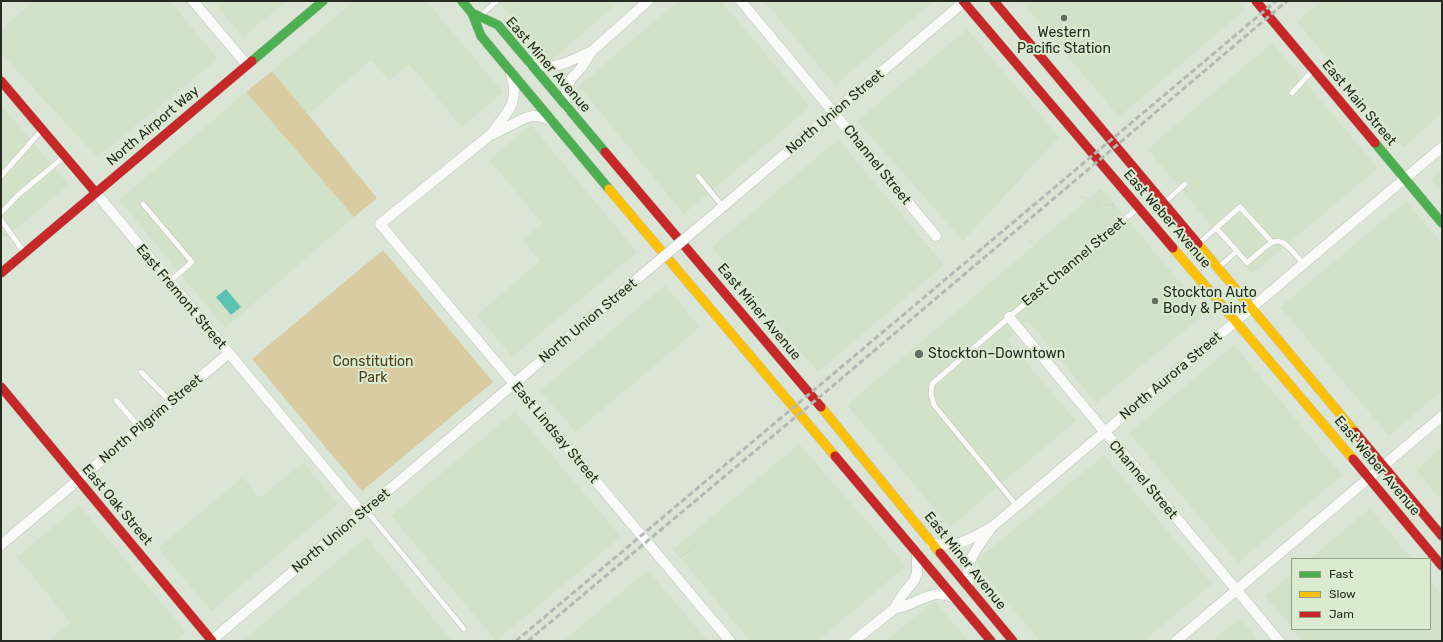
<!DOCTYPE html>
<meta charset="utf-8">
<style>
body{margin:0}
#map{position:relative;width:1443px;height:642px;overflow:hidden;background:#dbe5d6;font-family:Rubik,sans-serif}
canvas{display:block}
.frame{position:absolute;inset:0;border:2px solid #252b21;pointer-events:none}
.legend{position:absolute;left:1291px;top:558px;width:140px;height:72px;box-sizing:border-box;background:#daebd0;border:1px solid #929e8a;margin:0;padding:5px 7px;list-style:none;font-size:12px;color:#252b21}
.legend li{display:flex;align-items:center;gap:8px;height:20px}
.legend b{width:20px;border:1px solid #929e8a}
</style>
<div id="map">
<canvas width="1443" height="642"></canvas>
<div class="frame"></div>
<ul class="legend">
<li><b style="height:5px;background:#4caf50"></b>Fast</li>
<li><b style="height:5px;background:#ffc107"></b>Slow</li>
<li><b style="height:5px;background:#c62828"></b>Jam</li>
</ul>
</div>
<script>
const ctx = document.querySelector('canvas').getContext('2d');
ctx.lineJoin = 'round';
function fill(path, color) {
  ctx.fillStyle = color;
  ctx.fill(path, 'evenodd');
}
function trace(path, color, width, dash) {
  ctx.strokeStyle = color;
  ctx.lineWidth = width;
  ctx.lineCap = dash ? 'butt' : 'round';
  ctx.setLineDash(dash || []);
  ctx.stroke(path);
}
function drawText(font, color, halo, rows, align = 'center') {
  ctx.font = font + ' Rubik,sans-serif';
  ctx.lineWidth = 4;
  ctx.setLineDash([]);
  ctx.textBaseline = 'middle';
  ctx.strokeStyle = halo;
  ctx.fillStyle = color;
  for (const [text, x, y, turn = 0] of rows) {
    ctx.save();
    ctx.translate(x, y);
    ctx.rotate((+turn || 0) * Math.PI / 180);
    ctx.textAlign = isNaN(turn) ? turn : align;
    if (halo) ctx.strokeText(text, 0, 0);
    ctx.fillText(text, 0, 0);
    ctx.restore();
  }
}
const built = new Path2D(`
 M34 1H170L218 59 97 157 1 53V29Z
 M213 1H287L243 37Z
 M354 1H426L503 92 462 127 409 64 389 81 371 60 308 115 272 71Z
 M498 1H620L551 61 543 55Z
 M678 1H721L810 107 684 214 648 171 579 86Z
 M764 1H934L835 85Z
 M1021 1H1237L1245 10 1119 117Z
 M1321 1H1442V114L1403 147 1297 22Z
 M967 29 1059 137 963 241 857 121Z
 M1272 43 1378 168 1252 274 1147 149Z
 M246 92 354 217 225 328 119 200Z
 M1 105 69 185 5 238 1 233Z
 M531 125 637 252 512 357 477 315 540 261 523 240 542 223 489 160Z
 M838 139 944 265 818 372 712 247Z
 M1442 170V193L1431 180Z
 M1101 188 1206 313 1096 403 1028 321 1008 340 1076 421 950 527 847 405Z
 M1406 201 1442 244V391L1389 436 1280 307Z
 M665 285 700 327 576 432 540 391Z
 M1234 345 1342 475 1238 563 1129 433Z
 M515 411 621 537 496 641 391 516Z
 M799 444 906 566 818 641H750L673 549Z
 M1442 447V501L1416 470Z
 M1104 455 1212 584 1144 641H1040L979 569 978 559Z
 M303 462 338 504 211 611 158 548 243 477 260 498Z
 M79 505 186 632 175 641H50L49 640 70 622 17 557Z
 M1370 508 1412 559H1310L1339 534Z
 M366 537 452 641H242L323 573Z
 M648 570 708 641H563Z
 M1292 574V628L1265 596Z
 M1430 580 1442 595V641H1303L1293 629H1430Z
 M934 600 968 641H886Z
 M1240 618 1259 641H1212Z`);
const green = new Path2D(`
 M272 71 377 198 354 217 246 92Z
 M383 250 493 382 362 491 252 359Z`);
const water = new Path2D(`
 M226 289 241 307 231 315 216 297Z`);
const path = new Path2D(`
 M1082 197 1105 205H1116
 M1096 206C1098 199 1103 196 1109 193
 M1030 241 1036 247
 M677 560 729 516`);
const lane = new Path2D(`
 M480 16 497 1
 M1292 93 1313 70
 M1 176 41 131
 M698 176 723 207
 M1164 203 1185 184
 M143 204 192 262 169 282
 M1 213 18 195 64 157
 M1 220 24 252
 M1216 228 1240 207 1272 242
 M1198 244 1216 228 1237 251
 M1219 267 1237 251 1247 263C1276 238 1277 230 1303 264
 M141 372 171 402
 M116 400 140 428
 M1017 506 934 405 931 394 932 384 1013 314 1138 208
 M366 510 464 629`);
const street = new Path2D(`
 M193 1 247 65
 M741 1 936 236
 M530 64C559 70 567 62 592 51
 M567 109 565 98 567 88 571 79 581 68 592 51 648 1
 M552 121 543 117 532 116 525 118 489 136 380 224 730 641
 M491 134C507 112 520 104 511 74
 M96 193 362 513
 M694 231 965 1
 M1009 317 1279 641
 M931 543C957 549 970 539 992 527L1442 147
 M1 545 228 354
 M968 587C965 559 976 551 990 529
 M894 609C900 607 906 606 912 603 929 596 934 591 953 597
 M211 641 650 268
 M854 641 894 609 903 594 914 581 917 573V554
 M1176 641 1442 416`);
const fast = new Path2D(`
 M462 1 472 13 481 36 609 189
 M472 13 498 25 605 152
 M252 61 323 1
 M1375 143 1442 223`);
const slow = new Path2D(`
 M609 189 835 456
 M1198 244 1355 432
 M1173 248 1353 459
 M821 407 940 553`);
const jam = new Path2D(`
 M963 1 1173 248
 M994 1 1198 244
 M1256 1 1375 143
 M1 81 96 193
 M605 152 821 407
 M1 273 252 61
 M1 387 212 641
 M1355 432 1442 536
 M835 456 991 641
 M1353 459 1442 566
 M940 553 1013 641`);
const rail = new Path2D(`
 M516 641 1276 1
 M528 641 829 389 1287 1`);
const streetBridge = new Path2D(`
 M650 268 694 231`);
const markers = [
 [1064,18,4,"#656c60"],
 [1155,301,4,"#656c60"],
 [919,354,5,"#656c60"]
];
const poiNames = [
 ["Western",1064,33,"center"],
 ["Pacific Station",1064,49,"center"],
 ["Stockton Auto",1163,293],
 ["Body & Paint",1163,309],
 ["Stockton–Downtown",928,354]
];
const streetNames = [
 ["East Miner Avenue",548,65,49],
 ["East Main Street",1359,103,50],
 ["North Union Street",835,112,-40],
 ["North Airport Way",153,126,-40],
 ["Channel Street",877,165,51],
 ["East Weber Avenue",1167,219,49],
 ["East Channel Street",1074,262,-40],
 ["East Fremont Street",181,297,50],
 ["East Miner Avenue",759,312,50],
 ["North Union Street",588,321,-40],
 ["North Aurora Street",1171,376,-40],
 ["North Pilgrim Street",151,419,-40],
 ["East Lindsay Street",555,433,50],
 ["East Weber Avenue",1377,466,50],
 ["Channel Street",1143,480,50],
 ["East Oak Street",117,505,50],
 ["North Union Street",341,531,-40],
 ["East Miner Avenue",965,561,51]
];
const parkNames = [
 ["Constitution",373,362],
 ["Park",373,378]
];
fill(built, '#d2e2c9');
fill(green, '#d9cca3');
fill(water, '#5cc3b3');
trace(lane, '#b9c1b5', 6);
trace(street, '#b9c1b5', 11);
trace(fast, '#b9c1b5', 10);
trace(slow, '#b9c1b5', 10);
trace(jam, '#b9c1b5', 10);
trace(path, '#cdd0cb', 2, [1, 3]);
trace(lane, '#fafbf9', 5);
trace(street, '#fafbf9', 10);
trace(fast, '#4caf50', 9);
trace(slow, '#ffc107', 9);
trace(jam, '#c62828', 9);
trace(rail, '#b6b8b5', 3, [6, 3]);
trace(streetBridge, '#b9c1b5', 11, []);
trace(streetBridge, '#fafbf9', 10);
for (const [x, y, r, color] of markers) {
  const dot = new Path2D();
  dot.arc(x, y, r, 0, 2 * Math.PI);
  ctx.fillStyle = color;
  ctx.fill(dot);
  trace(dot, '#daebd0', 1.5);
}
drawText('14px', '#252b21', '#daebd0', poiNames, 'left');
drawText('14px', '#252b21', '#daebd0', streetNames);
drawText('14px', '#503e18', '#daebd0', parkNames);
</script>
